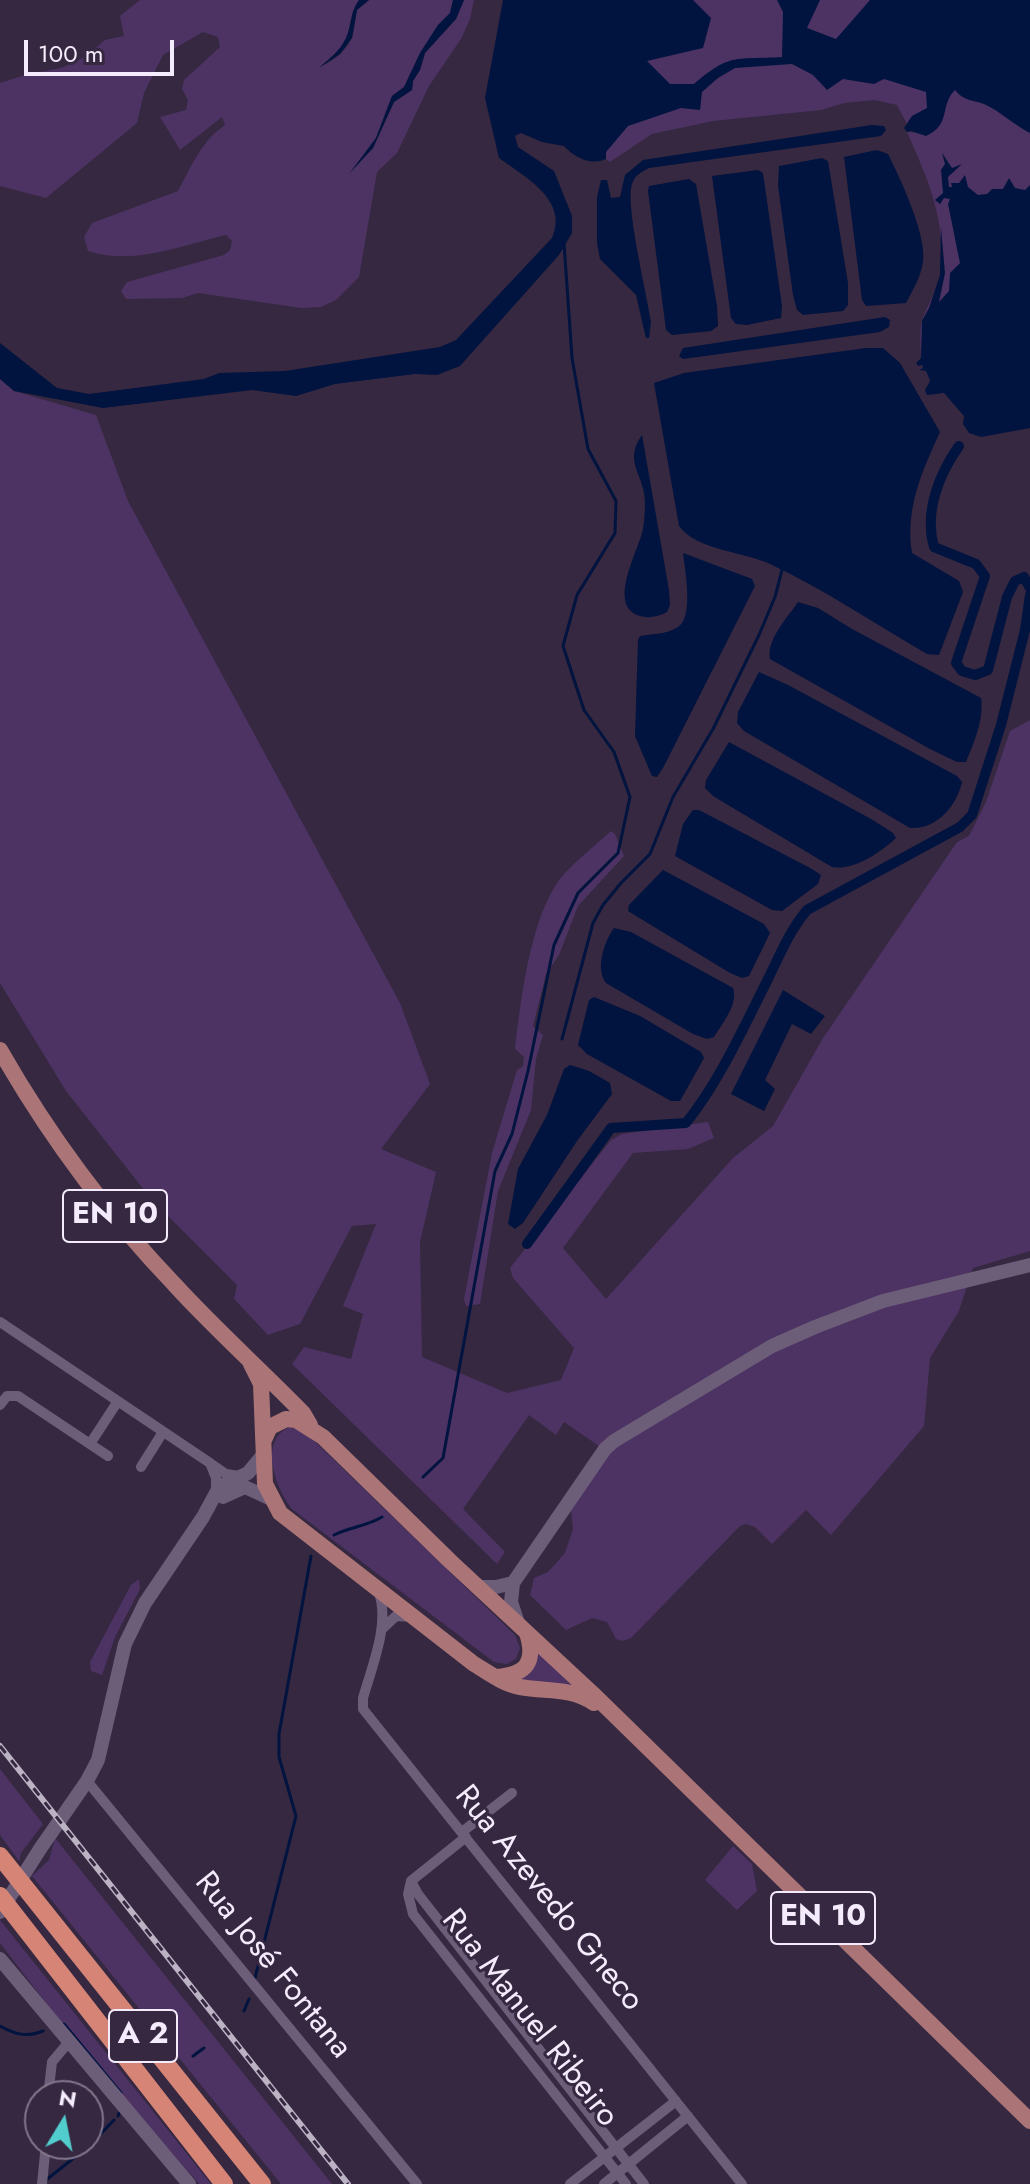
<!DOCTYPE html>
<meta charset="utf-8">
<style>
body{margin:0}
#map{position:relative;width:1030px;height:2184px;overflow:hidden;background:#352840;font-family:Jost,sans-serif}
canvas{display:block}
.north{position:absolute;left:24px;top:2080px;width:80px;height:80px;box-sizing:border-box;background:#352840;border:2px solid #81768b;border-radius:50%;rotate:10deg;font-size:22px;font-weight:700;line-height:32px;text-align:center;color:#f4ecfc}
.north::after{content:'';display:block;margin:auto;width:28px;height:36px;background:#52cdce;clip-path:polygon(50% 0,100% 100%,50% 72%,0 100%)}
.scale{position:absolute;left:24px;top:40px;width:150px;height:36px;box-sizing:border-box;border:4px solid #f4ecfc;border-top:0;padding-left:10px;font-size:24px;line-height:28px;white-space:nowrap;color:#f4ecfc;-webkit-text-stroke:6px #352840;paint-order:stroke}
</style>
<div id="map">
<canvas width="1030" height="2184"></canvas>
<div class="north">N</div>
<div class="scale">100 m</div>
</div>
<script>
const ctx = document.querySelector('canvas').getContext('2d');
ctx.lineJoin = 'round';
function fill(path, color) {
  ctx.fillStyle = color;
  ctx.fill(path, 'evenodd');
}
function trace(path, color, width, dash) {
  ctx.strokeStyle = color;
  ctx.lineWidth = width;
  ctx.lineCap = dash ? 'butt' : 'round';
  ctx.setLineDash(dash || []);
  ctx.stroke(path);
}
function drawText(font, color, halo, rows, align = 'center') {
  ctx.font = font + ' Jost,sans-serif';
  ctx.lineWidth = 6;
  ctx.setLineDash([]);
  ctx.textBaseline = 'middle';
  ctx.strokeStyle = halo;
  ctx.fillStyle = color;
  for (const [text, x, y, turn = 0] of rows) {
    ctx.save();
    ctx.translate(x, y);
    ctx.rotate((+turn || 0) * Math.PI / 180);
    ctx.textAlign = isNaN(turn) ? turn : align;
    if (halo) ctx.strokeText(text, 0, 0);
    ctx.fillText(text, 0, 0);
    ctx.restore();
  }
}
const green = new Path2D(`
 M140 0H359C351 11 351 20 348 33 344 47 333 56 322 65 334 62 348 49 352 37 355 30 355 18 357 10L369 0H453L450 13 438 25 420 53 404 87 392 96 376 138 356 165 373 148 394 102 412 90 413 81 420 70 425 53 456 19 464 0H474L470 19 461 39 429 86 397 153 377 172 359 277 336 300 321 307 301 308 198 293 182 298 126 299 121 291 127 282 224 255 230 250 232 241 226 235C183 245 132 266 88 251L84 237 92 223 178 191C191 167 202 140 225 125L222 117 180 150 160 117 186 110 188 100 182 89 184 80 220 47 218 37 203 32 163 55 144 93 137 123 46 198 0 186V83L28 74 61 68 85 57 105 40 124 36 120 16Z
 M667 0H944L927 109 912 116 907 124 897 105 874 100 844 103 821 110 713 121 652 134 610 162 606 159V152Z
 M1030 36V318L930 381 926 371 919 370 923 368 922 365 918 366 916 363 921 358C921 347 919 332 922 321 927 305 937 291 940 275 948 224 927 177 907 132L917 133 944 77Z
 M0 379 14 391 96 415 128 501 400 1003 430 1084 381 1149 436 1172 420 1242 422 1357 507 1393 561 1380 574 1348 513 1278 510 1268 611 1140 622 1134 708 1122 714 1138 688 1149 633 1153 563 1248 606 1299 733 1158 773 1126 823 1038 957 842 969 836 986 802 1010 731 1030 720V1251L973 1268 959 1311 930 1358 924 1426 831 1535 806 1510 772 1544 755 1527 746 1524 740 1526 631 1638 623 1641 616 1639 607 1622 592 1618 566 1630 530 1595 534 1578 548 1572 565 1553 573 1529 571 1510 599 1446 564 1422 556 1435 529 1415 463 1509 505 1552 497 1564 292 1364 304 1347 351 1359 363 1314 343 1306 376 1224 352 1226 300 1324 268 1335 234 1299 237 1285 152 1200 66 1091 0 983Z
 M611 831 615 834 624 856 578 906 559 955 546 974 533 1026 543 1035 536 1059 531 1110 498 1191 480 1304 466 1306 464 1299 492 1153 517 1070 523 1066 524 1057 515 1049C521 999 531 910 565 873 579 858 596 845 611 831Z
 M289 1427 303 1430 515 1635 520 1648 516 1659 507 1664 494 1662 292 1509C276 1488 258 1442 289 1427Z
 M139 1579 140 1589 115 1637 102 1675 91 1671 90 1662 131 1585Z
 M536 1648 578 1688 517 1681Z
 M0 1769 43 1824 21 1853 19 1861 0 1835Z
 M55 1838 332 2184H281L32 1876 49 1860Z
 M733 1846 752 1864 757 1891 737 1910 705 1880Z
 M0 1920 211 2184H199L79 2046 0 1943Z`);
const water = new Path2D(`
 M359 0H369L357 10 352 38 340 54 319 68C330 58 340 51 346 38 352 25 350 12 359 0Z
 M453 0H464L456 19 425 53 420 70 413 81 412 90 394 102 373 148 349 174 376 138 392 96 404 87 420 53 438 25 450 13Z
 M503 0H693L711 18 703 48 647 61 670 84H694C731 52 736 60 782 57L783 12 777 0H820L807 28 836 39 870 0H1030V133C1014 125 1000 111 984 104 974 100 963 101 955 90 939 106 952 124 926 136L911 131 907 132 904 128 912 116 927 108 926 92 884 79 874 84 843 79 827 90 813 75 792 64 735 68 718 78 702 92 700 110 681 108 628 126 606 152V159C590 166 574 157 564 146L542 142 521 133 515 136 518 147 554 171 572 216V233L559 255 460 366 437 375 415 374 335 384 296 396 252 390 103 408 14 391 0 379V343L57 388 89 394 204 379 219 373 285 371 440 347 456 340 552 238C569 200 525 177 499 158L485 98Z
 M872 125 884 126 886 130 881 136 649 168C641 172 635 175 632 184 625 206 647 294 651 322L649 338H646L636 295 600 259 597 243V197L601 180H607L611 198 620 197 625 175 643 160Z
 M877 150 888 154C900 178 927 235 923 262 921 276 913 290 906 303L866 306 862 300 844 157Z
 M942 153 952 168 962 164 948 177 949 187H952L951 183H959L965 175 968 187 978 195 987 194 992 189H1003L1009 178 1015 188 1025 190 1030 185V428L981 437 969 433 963 424 964 416 944 393 927 395 925 390 930 381 926 371 919 370 923 368 922 365 918 366 916 363 921 358 922 321 929 308 940 275 941 228 945 273 939 302 949 291 950 273 960 263 948 204 950 199 944 198 940 204 935 200 943 193 941 170 945 164Z
 M822 158 828 161 848 283V305L843 311 803 315 797 310 793 295 778 186 779 166Z
 M758 170 763 173 782 306 781 318 747 325 736 324 731 318 712 176Z
 M689 179 696 184 717 306 718 326 711 331 672 335 666 330 648 191 649 186Z
 M885 317 890 320 889 327 880 332 683 359 679 356 683 348Z
 M866 348H883L900 363 940 432C922 471 905 509 912 553L959 581 963 592 939 655 927 654C875 624 824 589 770 564 745 552 696 550 679 526L654 383 684 373Z
 M642 435 669 590 670 605 667 612C657 617 648 619 637 615 608 602 639 550 643 529 644 522 645 513 645 505 646 475 622 463 642 435Z
 M683 553 752 579 755 586 663 768 657 777 652 776 635 736 638 640 640 636C652 634 668 634 678 627 694 617 685 570 683 553Z
 M798 602 818 608 852 629 981 698C984 720 974 742 966 762H957L930 749 770 659C766 640 788 617 798 602Z
 M759 672 788 685 957 776 962 782C957 805 937 830 910 828L744 731 737 723 738 712Z
 M729 742 871 819 893 833 896 838C880 853 853 871 832 867L713 796 705 788 706 780Z
 M693 810H699L812 869 821 875 818 884 782 911 772 910 675 856 683 824Z
 M663 870 764 924 770 933 749 976 742 978 730 973 628 911 629 905Z
 M614 928 631 932 733 988C739 1003 722 1024 714 1037L707 1039 693 1034 606 983C595 969 604 942 614 928Z
 M783 990 825 1016 811 1034 792 1024 765 1080 775 1089 764 1111 731 1094Z
 M594 997 640 1016 701 1052 704 1058 680 1101H671L587 1054 578 1045 589 1000Z
 M570 1065 589 1071 610 1083 612 1094 577 1141 523 1223 515 1229 508 1224 518 1169 547 1115 564 1069Z`);
const stream = new Path2D(`
 M562 1039 593 923 603 905 621 883 650 854 673 797 713 729 759 635 775 597 782 570
 M423 1477 443 1458 495 1171 512 1134 528 1071 554 945 578 893 618 853 630 797 614 752 584 710 563 646 577 595 615 533 616 501 588 449 572 358 564 243
 M334 1535C350 1527 367 1526 382 1517
 M255 1978 296 1816 279 1757V1734L311 1556
 M244 2011 249 1999
 M61 2025 64 2024 121 2093
 M0 2026C15 2034 26 2038 43 2031
 M193 2056 204 2048
 M118 2116 119 2113
 M46 2180 89 2146 114 2120`);
const canal = new Path2D(`
 M959 446C939 474 924 512 934 547L976 564 985 576 956 663 962 671 975 675 988 670 1007 597 1015 581 1024 577 1030 588
 M527 1244 611 1128 686 1123C718 1083 741 1033 764 987 778 960 787 934 807 910L960 827 972 815 1001 725 1025 630 1030 595`);
const street = new Path2D(`
 M0 1322 210 1463
 M0 1405 7 1396H18L108 1456
 M90 1444 118 1401
 M141 1467 163 1432
 M216 1493V1478L210 1463 226 1474 239 1476
 M378 1590C391 1622 372 1666 363 1698V1709L742 2184
 M382 1629 396 1616 412 1617
 M87 1781 417 2184
 M462 1832 512 1793
 M411 1881 418 1894 644 2184
 M411 1881 408 1894 413 1914 626 2184
 M411 1881 466 1837
 M48 2096 52 2062 68 2043
 M42 2184 46 2144
 M570 2184 676 2101
 M604 2184 688 2116`);
const secondary = new Path2D(`
 M223 1497 245 1487 271 1499
 M479 1587H496L513 1583
 M518 1623 511 1602 513 1583 605 1449 614 1441 772 1346 815 1327 883 1301 1030 1265
 M0 1912 40 1849 87 1781 98 1760 125 1644 145 1603 203 1517 216 1493 225 1484 248 1473 263 1455
 M0 1959 189 2184`);
const primary = new Path2D(`
 M0 1050C48 1134 107 1214 174 1284 215 1329 260 1369 303 1413L310 1425
 M251 1364 261 1384 265 1484 280 1513 474 1664C489 1673 503 1684 520 1687 547 1692 570 1687 594 1703
 M264 1440 270 1427 286 1419 296 1420 323 1437 450 1561 593 1694 1030 2121
 M497 1677C527 1674 536 1662 527 1633`);
const highway = new Path2D(`
 M0 1856 262 2184
 M0 1896 224 2184`);
const rail = new Path2D(`
 M0 1746 348 2184`);
const shields = [
 [115,1216,104],
 [823,1918,104],
 [143,2036,68]
];
const shieldNames = [
 ["EN 10",115,1216],
 ["EN 10",823,1918],
 ["A 2",143,2036]
];
const streetNames = [
 ["Rua Azevedo Gneco",548,1899,51],
 ["Rua José Fontana",272,1966,51],
 ["Rua Manuel Ribeiro",529,2019,52]
];
fill(green, '#4d3363');
fill(water, '#01133f');
trace(stream, '#01133f', 3);
trace(canal, '#01133f', 10);
trace(street, '#6c5e79', 10);
trace(secondary, '#6c5e79', 14);
trace(primary, '#ab7577', 16);
trace(highway, '#d58476', 18);
trace(rail, '#bbb2c4', 6);
trace(rail, '#352840', 3, [9]);
for (const [x, y, w] of shields) {
  const box = new Path2D();
  box.roundRect(x - w / 2, y - 26, w, 52, 6);
  ctx.fillStyle = '#352840';
  ctx.fill(box);
  trace(box, '#f4ecfc', 2);
}
drawText('bold 30px', '#f4ecfc', null, shieldNames);
drawText('32px', '#f4ecfc', '#352840', streetNames);
</script>
